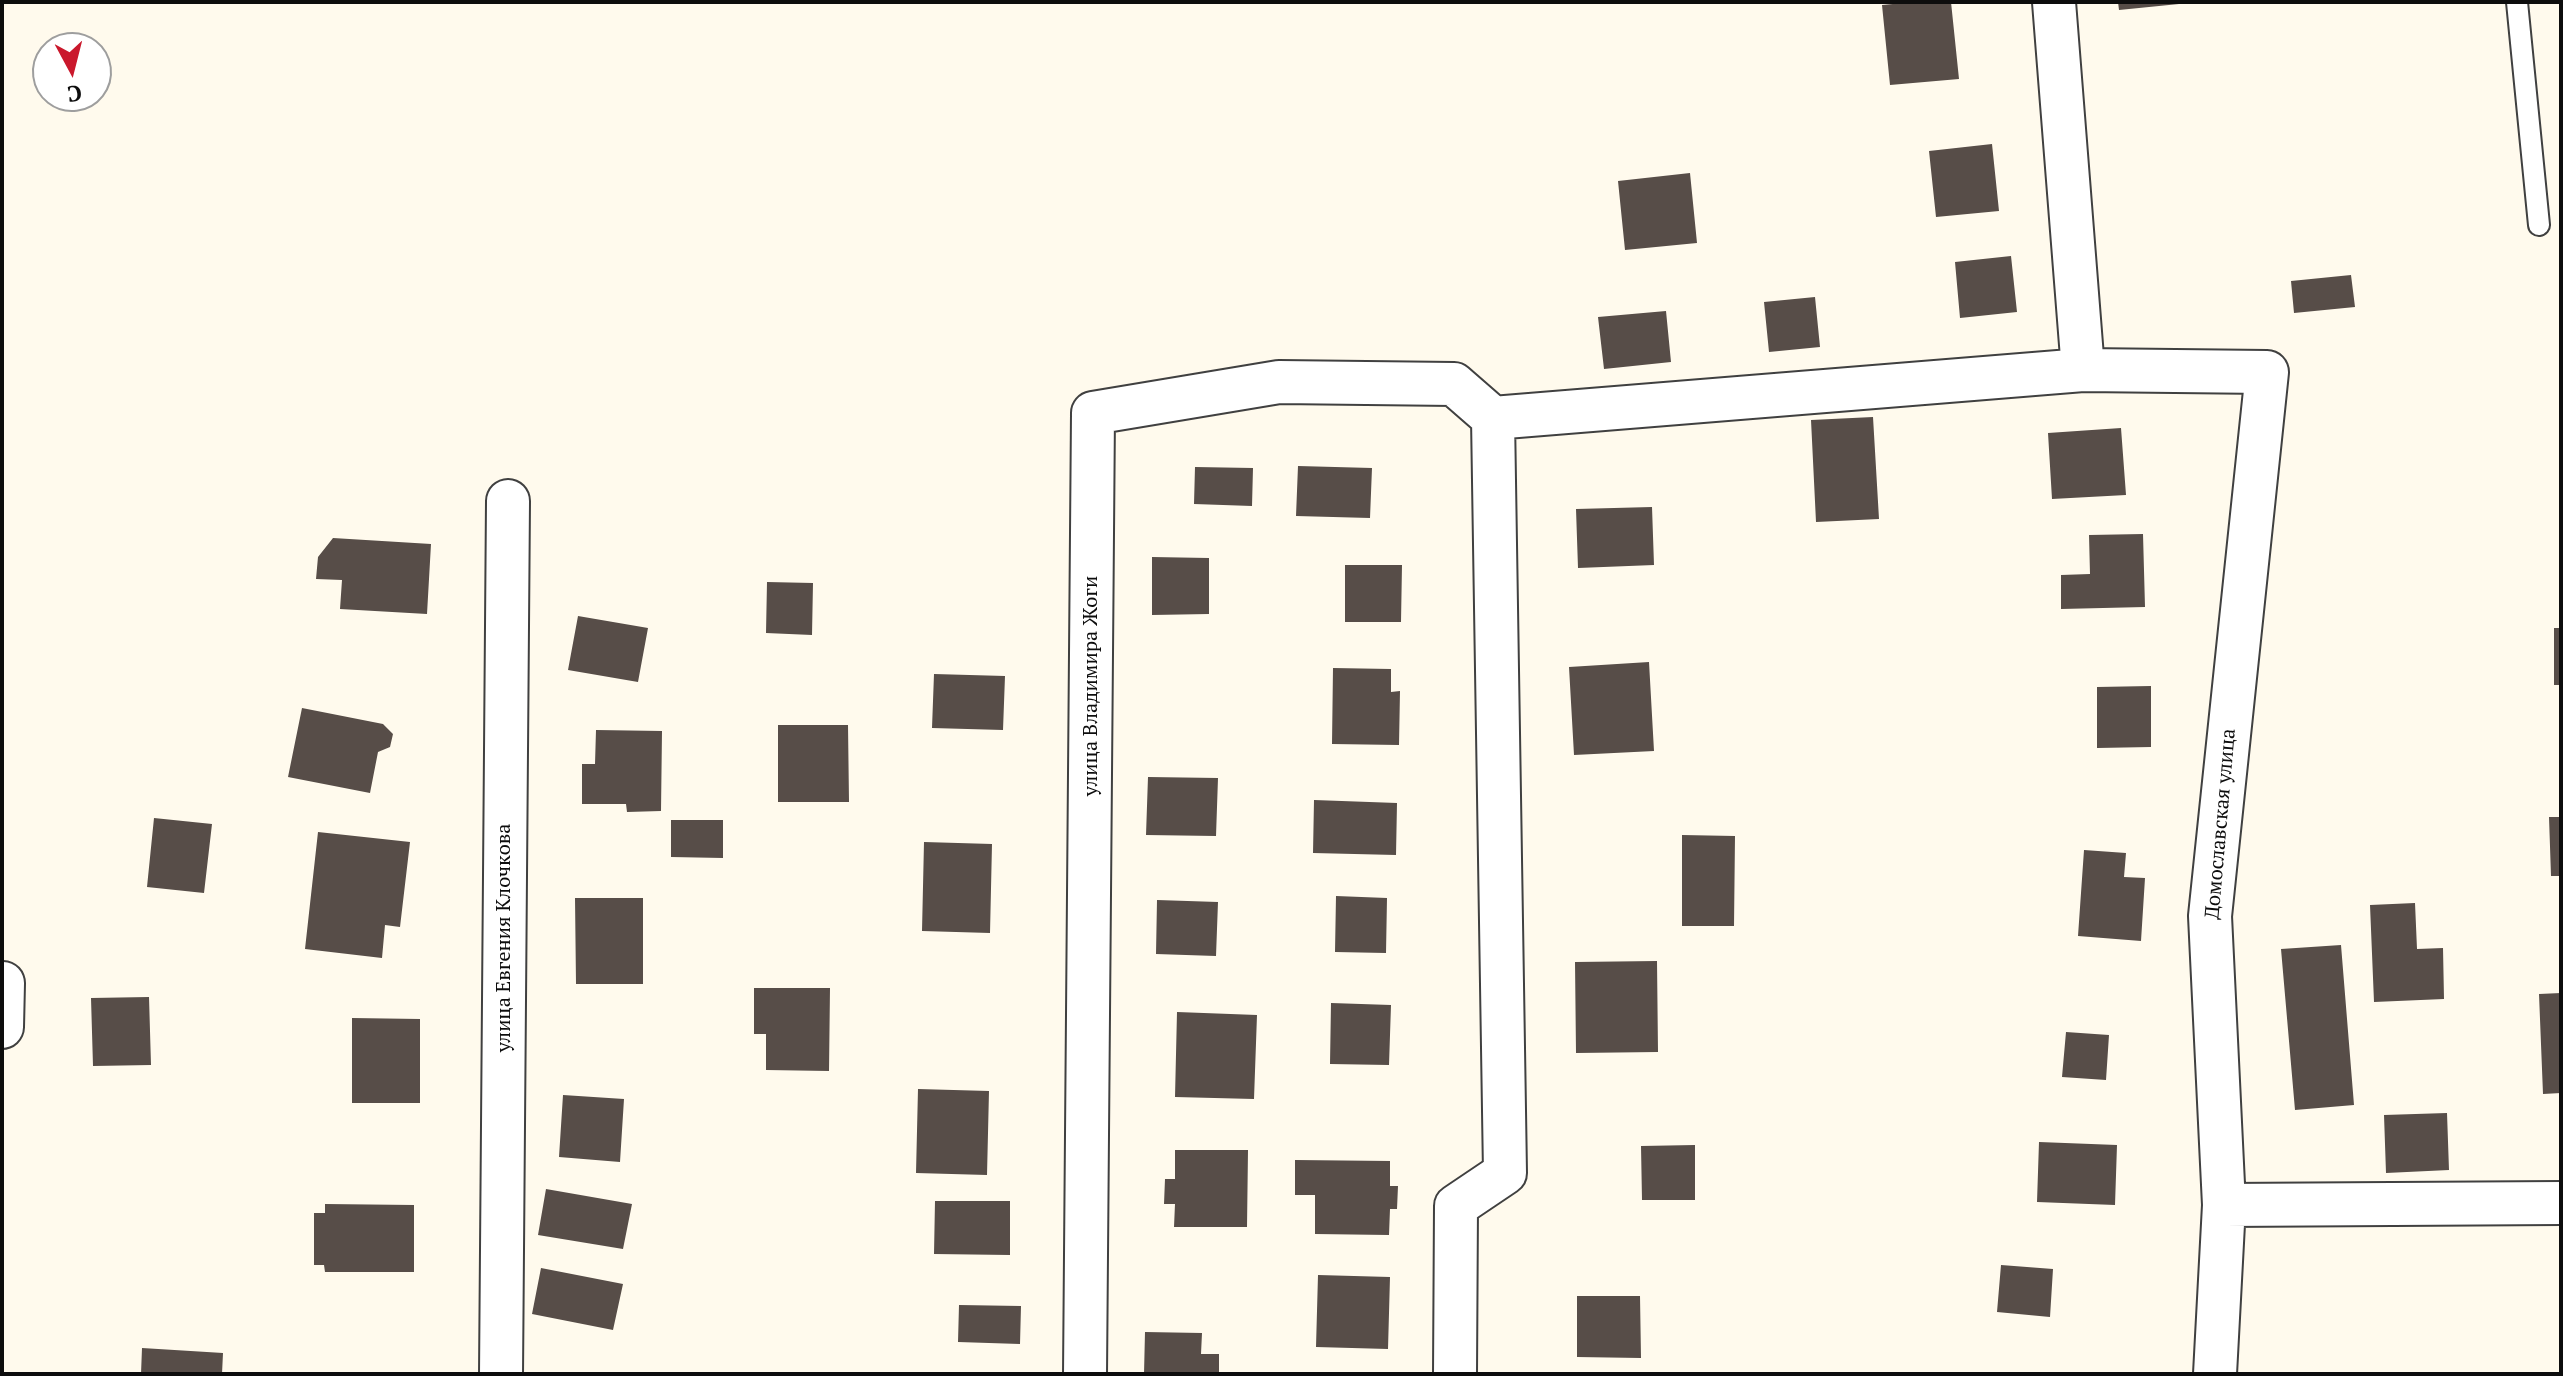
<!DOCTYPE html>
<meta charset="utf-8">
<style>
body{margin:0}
#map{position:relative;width:2563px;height:1376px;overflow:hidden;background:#fffaed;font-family:"PT Serif",serif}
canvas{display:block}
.frame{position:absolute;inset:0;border:4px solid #0d0d0d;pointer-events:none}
.north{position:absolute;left:32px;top:32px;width:80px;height:80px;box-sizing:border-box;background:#fff;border:2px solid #9e9e9e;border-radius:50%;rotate:173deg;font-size:22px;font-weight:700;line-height:32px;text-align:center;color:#0d0d0d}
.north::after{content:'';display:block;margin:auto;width:28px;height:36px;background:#ca182c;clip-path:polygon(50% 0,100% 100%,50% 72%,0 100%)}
</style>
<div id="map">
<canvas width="2563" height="1376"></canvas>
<div class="frame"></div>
<div class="north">С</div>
</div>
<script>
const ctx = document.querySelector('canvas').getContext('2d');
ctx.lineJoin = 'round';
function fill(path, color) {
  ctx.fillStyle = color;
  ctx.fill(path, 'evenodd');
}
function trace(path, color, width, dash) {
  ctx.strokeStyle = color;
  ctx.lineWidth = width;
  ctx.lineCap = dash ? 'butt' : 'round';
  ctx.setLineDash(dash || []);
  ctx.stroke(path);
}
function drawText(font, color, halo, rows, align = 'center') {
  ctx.font = font + ' "PT Serif",serif';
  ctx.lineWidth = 8;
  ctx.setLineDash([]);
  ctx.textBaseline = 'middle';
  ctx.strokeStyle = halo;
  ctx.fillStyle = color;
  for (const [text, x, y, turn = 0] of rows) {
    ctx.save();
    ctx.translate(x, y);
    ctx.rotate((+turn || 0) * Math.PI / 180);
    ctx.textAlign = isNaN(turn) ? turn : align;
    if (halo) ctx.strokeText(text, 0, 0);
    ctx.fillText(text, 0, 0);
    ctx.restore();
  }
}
const building = new Path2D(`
 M1914 2H1951L1959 79 1890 85 1882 5Z
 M2118 2H2179V4L2119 10Z
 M1992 144 1999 211 1936 217 1929 151Z
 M1690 173 1697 243 1625 250 1618 181Z
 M2011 256 2017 312 1960 318 1955 262Z
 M2351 275 2355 307 2294 313 2291 281Z
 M1815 297 1820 347 1769 352 1764 302Z
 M1666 311 1671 362 1604 369 1598 317Z
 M1873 417 1879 519 1816 522 1811 420Z
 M2121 428 2126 495 2052 499 2048 433Z
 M1298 466 1372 468 1370 518 1296 516Z
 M1195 467 1253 468 1252 506 1194 504Z
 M1652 507 1654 565 1578 568 1576 509Z
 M2143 534 2145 607 2061 609V575L2090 574 2089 535Z
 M333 538 431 544 427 614 340 609 342 580 316 579 318 557Z
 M1152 557 1209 558V614L1152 615Z
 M1345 565H1402L1401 622H1345Z
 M767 582 813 583 812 635 766 633Z
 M578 616 648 628 638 682 568 670Z
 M2554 628H2561V685H2554Z
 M1649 662 1654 751 1574 755 1569 667Z
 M1333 668 1391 669V692L1400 691 1399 745 1332 744Z
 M934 674 1005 676 1003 730 932 728Z
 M2151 686V747L2097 748V687Z
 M302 708 383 724 393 734 390 747 378 752 370 793 288 777Z
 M778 725H848L849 802H778Z
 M596 730 662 731 661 811 627 812 626 804H582V764H595Z
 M1148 777 1218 778 1216 836 1146 835Z
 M1314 800 1397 803 1396 855 1313 853Z
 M2549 817H2561V876H2551Z
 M154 818 212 824 204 893 147 887Z
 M671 820H723V858L671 857Z
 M318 832 410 842 400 927 385 925 382 958 305 949Z
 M1682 835 1735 836 1734 926H1682Z
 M924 842 992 844 990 933 922 931Z
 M2084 850 2126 853 2124 877 2145 878 2141 941 2078 936Z
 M1336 896 1387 898 1386 953 1335 952Z
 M575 898H643V984H576Z
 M1157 900 1218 902 1216 956 1156 954Z
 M2415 903 2417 949 2443 948 2444 999 2374 1002 2370 905Z
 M2341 945 2354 1105 2295 1110 2281 949Z
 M1657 961 1658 1052 1576 1053 1575 962Z
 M754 988H830L829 1071 766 1070V1034H754Z
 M2561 993V1093L2543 1094 2539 994Z
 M149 997 151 1065 93 1066 91 998Z
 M1331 1003 1391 1005 1389 1065 1330 1064Z
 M1177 1012 1257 1015 1254 1099 1175 1097Z
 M352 1018 420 1019V1103H352Z
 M2066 1032 2109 1035 2106 1080 2062 1077Z
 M918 1089 989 1091 987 1175 916 1173Z
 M563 1095 624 1099 620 1162 559 1157Z
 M2447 1113 2449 1170 2386 1173 2384 1115Z
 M2039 1142 2117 1145 2115 1205 2037 1202Z
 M1695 1145V1200H1642L1641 1146Z
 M1175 1150H1248L1247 1227H1174L1175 1204H1164L1165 1179H1175Z
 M1295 1160 1390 1161V1186H1398L1397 1209H1390L1389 1235 1315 1234V1195H1295Z
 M546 1189 632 1204 623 1249 538 1235Z
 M935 1201H1010V1255L934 1254Z
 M325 1204 414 1205V1272H325L324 1265H314V1213H325Z
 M2001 1265 2053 1269 2050 1317 1997 1312Z
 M541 1268 623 1284 613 1330 532 1314Z
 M1318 1275 1390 1277 1388 1349 1316 1347Z
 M1577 1296H1640L1641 1358 1577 1357Z
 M959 1305 1021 1306 1020 1344 958 1342Z
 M1145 1332 1202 1333 1201 1354H1219V1374H1144Z
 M142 1348 223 1353 222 1374H141Z`);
const service = new Path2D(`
 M2517 2 2539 225`);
const minor = new Path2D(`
 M2054 2 2083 370
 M2 1027 3 983
 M2224 1205 2561 1203
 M501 1374 508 501
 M1085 1374 1093 413 1279 382 1454 384 1493 418
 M1455 1374 1456 1206 1505 1173 1493 418 2083 370 2267 372 2210 916 2224 1205 2215 1374`);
const streetNames = [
 ["улица Владимира Жоги",1091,686,-90],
 ["Домославская улица",2221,824,-85],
 ["улица Евгения Клочкова",504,938,-90]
];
fill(building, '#574d48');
trace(service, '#404040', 24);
trace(minor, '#404040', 46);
trace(service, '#fff', 20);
trace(minor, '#fff', 42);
drawText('20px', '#0d0d0d', '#fff', streetNames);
</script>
